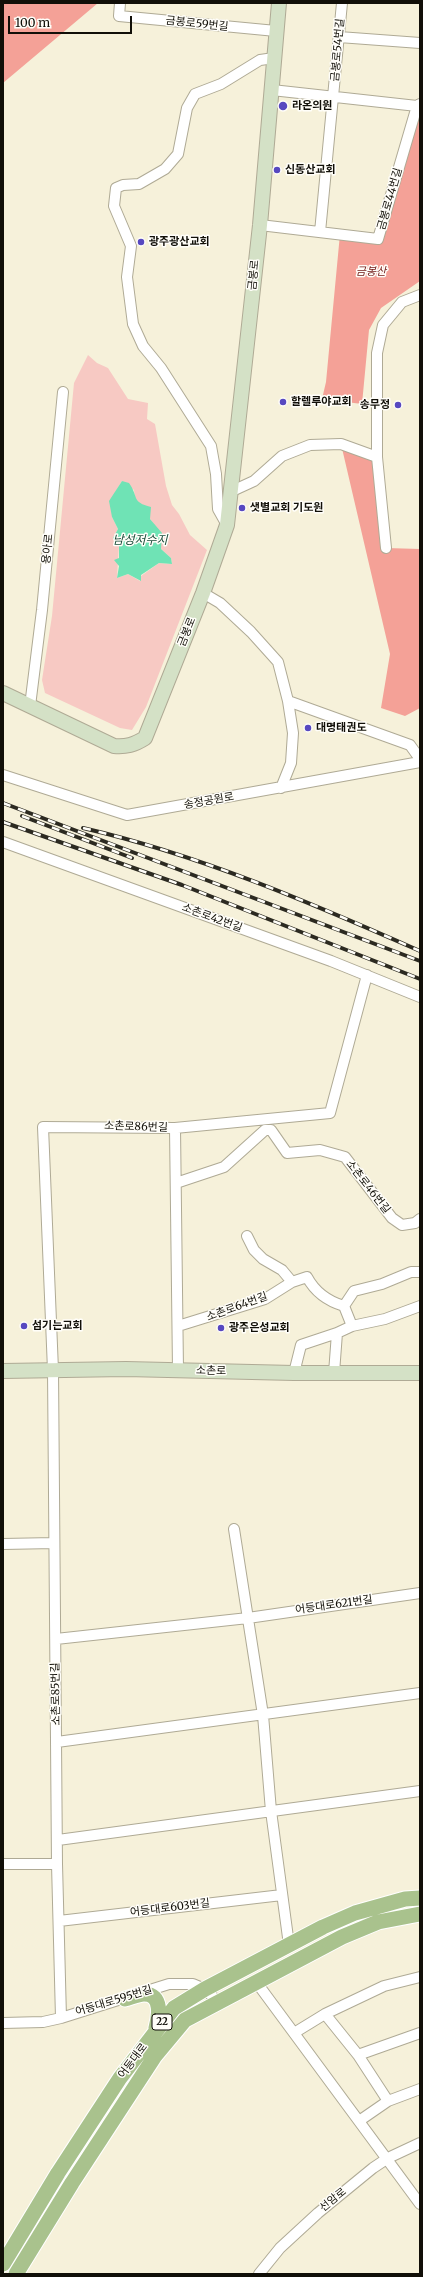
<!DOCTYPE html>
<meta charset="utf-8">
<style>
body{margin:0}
#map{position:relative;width:423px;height:2277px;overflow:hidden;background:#f6f1da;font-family:Merriweather,serif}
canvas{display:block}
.frame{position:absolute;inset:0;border:4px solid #110f08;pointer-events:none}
.scale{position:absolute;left:8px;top:16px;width:124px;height:18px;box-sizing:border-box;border:2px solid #110f08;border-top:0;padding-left:5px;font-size:12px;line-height:14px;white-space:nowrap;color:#110f08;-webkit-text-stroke:3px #fffef9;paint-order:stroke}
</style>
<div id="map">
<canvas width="423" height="2277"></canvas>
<div class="frame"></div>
<div class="scale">100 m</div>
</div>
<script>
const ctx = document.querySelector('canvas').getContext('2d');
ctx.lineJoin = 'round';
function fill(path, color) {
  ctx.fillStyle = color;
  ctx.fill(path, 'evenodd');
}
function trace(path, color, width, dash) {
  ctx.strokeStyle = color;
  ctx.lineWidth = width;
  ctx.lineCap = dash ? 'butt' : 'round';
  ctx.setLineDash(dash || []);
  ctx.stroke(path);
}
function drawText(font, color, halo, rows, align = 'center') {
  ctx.font = font + ' Merriweather,"Noto Sans KR",serif';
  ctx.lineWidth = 3;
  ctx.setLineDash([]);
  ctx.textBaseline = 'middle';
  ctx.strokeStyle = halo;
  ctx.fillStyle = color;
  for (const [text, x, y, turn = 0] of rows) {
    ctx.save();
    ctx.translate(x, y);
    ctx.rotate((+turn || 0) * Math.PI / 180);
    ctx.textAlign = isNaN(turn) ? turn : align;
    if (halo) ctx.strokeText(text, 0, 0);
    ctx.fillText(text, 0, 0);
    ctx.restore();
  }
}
const green = new Path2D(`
 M88 355 97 363 108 368 128 399 148 403 147 419 155 424 166 486 172 505 179 514 190 535 207 550 146 707 132 730 120 728 45 693 42 680 52 616 74 383ZM122 481 134 490 135 499 153 523 161 549 171 558 172 564 159 563 141 576 140 581 128 574 117 578 119 545 113 538 118 529 112 517 116 491Z`);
const forest = new Path2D(`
 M3 3H98L3 83Z
 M420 104V281L381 308 369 330 362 404 322 399 326 382 340 234 378 239Z
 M341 444 377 457 386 548 420 549V708L405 716 381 708 390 654Z`);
const water = new Path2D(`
 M122 481 129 483C139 497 131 502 151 507L150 519 162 533 161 549 171 558 172 564 159 563 141 575V581L128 574 117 578 119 566 114 560 119 558V545L113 538 118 529 112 517 109 501Z`);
const street = new Path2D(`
 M120 3 119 16 276 31
 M339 37 420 43
 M272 90 417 106
 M260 225 378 239 417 106 420 104
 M320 232 342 3
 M230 492 254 481 282 456 310 445 341 444 377 457
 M227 525 218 509 216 474 211 446 161 368 143 346 133 324 127 277 131 246 114 206 116 188 123 185 139 184 165 169 178 154 187 108 195 94 221 84 260 60 274 58
 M386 548 377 457V353L383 325 402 302 420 295
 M203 593 220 603 251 632 278 662 288 701 293 733 291 763 281 788
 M288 701 410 745 420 759
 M30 706 42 610 63 392
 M3 775 127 815 420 762
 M3 842 331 961 420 997
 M175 1128 178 1370
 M176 1183 224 1167 265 1130H271L287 1153 320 1150 345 1157 392 1218 402 1225 415 1223 420 1219
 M247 1236 254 1250 263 1259 282 1270 292 1282
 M178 1326 265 1299 292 1282 307 1277C315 1292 327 1301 344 1306L354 1291 382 1284 411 1272H420
 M352 1326 385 1319 420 1306
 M294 1373 301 1345 337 1333
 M334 1373 337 1333 352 1326 344 1306
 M234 1529 263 1715 271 1811 289 1945
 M3 1544 54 1543
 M56 1639 248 1618 420 1593
 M57 1742 420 1693
 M58 1840 420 1791
 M3 1864H57
 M59 1921 282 1895
 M257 1983 420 2204
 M325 2014 358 2055 388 2101
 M61 2018 57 1864 53 1370 43 1127 175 1128 330 1113 367 975
 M3 2023 43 2022 61 2018 169 1984H193L205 1989 219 2003
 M294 2033 325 2014 384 1986 420 1977
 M358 2055 420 2033
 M359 2121 388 2101 420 2089
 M259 2274 280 2248 318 2213 373 2168 388 2158 420 2143`);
const secondary = new Path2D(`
 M3 693 114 746C126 747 134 745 145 738L203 593 227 525 260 225 279 3
 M3 1371 126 1369 294 1373H420`);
const primary = new Path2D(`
 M125 1999C130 1998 138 1994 144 1994 163 1994 159 2017 156 2028
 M3 2264 58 2173 120 2078 174 2008 205 1989 323 1927 355 1913 405 1899 420 1898
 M16 2274 72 2183 155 2056 185 2020 342 1937 378 1922 420 1914`);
const rail = new Path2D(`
 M3 803 420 961
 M22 816 132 858
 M3 822 182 885 420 979
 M83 828C200 855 311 903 420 951`);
const markers = [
 [283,106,5,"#5748c0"],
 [277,170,4,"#5748c0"],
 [141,242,4,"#5748c0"],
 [283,402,4,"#5748c0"],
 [398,405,4,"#5748c0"],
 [242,508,4,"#5748c0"],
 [308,728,4,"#5748c0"],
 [24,1326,4,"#5748c0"],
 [221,1328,4,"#5748c0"]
];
const shields = [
 [162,2022,20]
];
const shieldNames = [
 ["22",162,2022]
];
const streetNames = [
 ["금봉로59번길",197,24,6],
 ["금봉로54번길",338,50,-85],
 ["금봉로44번길",390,199,-74],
 ["금봉로",254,275,-84],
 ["용아로",48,549,-84],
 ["금봉로",187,632,-68],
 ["송정공원로",209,801,-10],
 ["소촌로42번길",212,918,20],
 ["소촌로86번길",136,1127,2],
 ["소촌로46번길",368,1187,52],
 ["소촌로64번길",237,1307,-20],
 ["소촌로",211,1371,1],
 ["어등대로621번길",334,1605,-8],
 ["소촌로85번길",56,1694,-91],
 ["어등대로603번길",170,1908,-7],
 ["어등대로595번길",114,2001,-17],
 ["어등대로",133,2061,-53],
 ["선암로",333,2200,-39]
];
const poiNames = [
 ["라온의원",292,106],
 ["신동산교회",285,170],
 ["광주광산교회",149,242],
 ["할렐루야교회",291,402],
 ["송무정",390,405,"right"],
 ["샛별교회 기도원",250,508],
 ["대명태권도",316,728],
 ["섬기는교회",32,1326],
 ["광주은성교회",229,1328]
];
const parkNames = [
 ["금봉산",371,272]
];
const waterNames = [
 ["남성저수지",140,541]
];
fill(green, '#f7c9c3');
fill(forest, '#f4a197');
fill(water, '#6fe3b5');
trace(street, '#afaa95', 12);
trace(secondary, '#afaa95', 16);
trace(primary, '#fff', 17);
trace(street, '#fff', 10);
trace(secondary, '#d4e1c6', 14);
trace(primary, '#a9c28d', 15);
trace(rail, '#2c2a21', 4);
trace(rail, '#fffef9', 2.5, [8]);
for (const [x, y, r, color] of markers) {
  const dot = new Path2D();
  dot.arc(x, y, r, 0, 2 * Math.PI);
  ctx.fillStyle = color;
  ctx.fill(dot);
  trace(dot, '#fffef9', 1.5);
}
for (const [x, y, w] of shields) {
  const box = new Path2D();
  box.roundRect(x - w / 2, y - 8, w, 16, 3);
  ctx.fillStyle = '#fffef9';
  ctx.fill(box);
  trace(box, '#110f08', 1);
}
drawText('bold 10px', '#110f08', null, shieldNames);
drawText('11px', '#110f08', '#fffef9', streetNames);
drawText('bold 11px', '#110f08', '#fffef9', poiNames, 'left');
drawText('italic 11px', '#711815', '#fffef9', parkNames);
drawText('italic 12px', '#1b4c3a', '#fffef9', waterNames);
</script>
